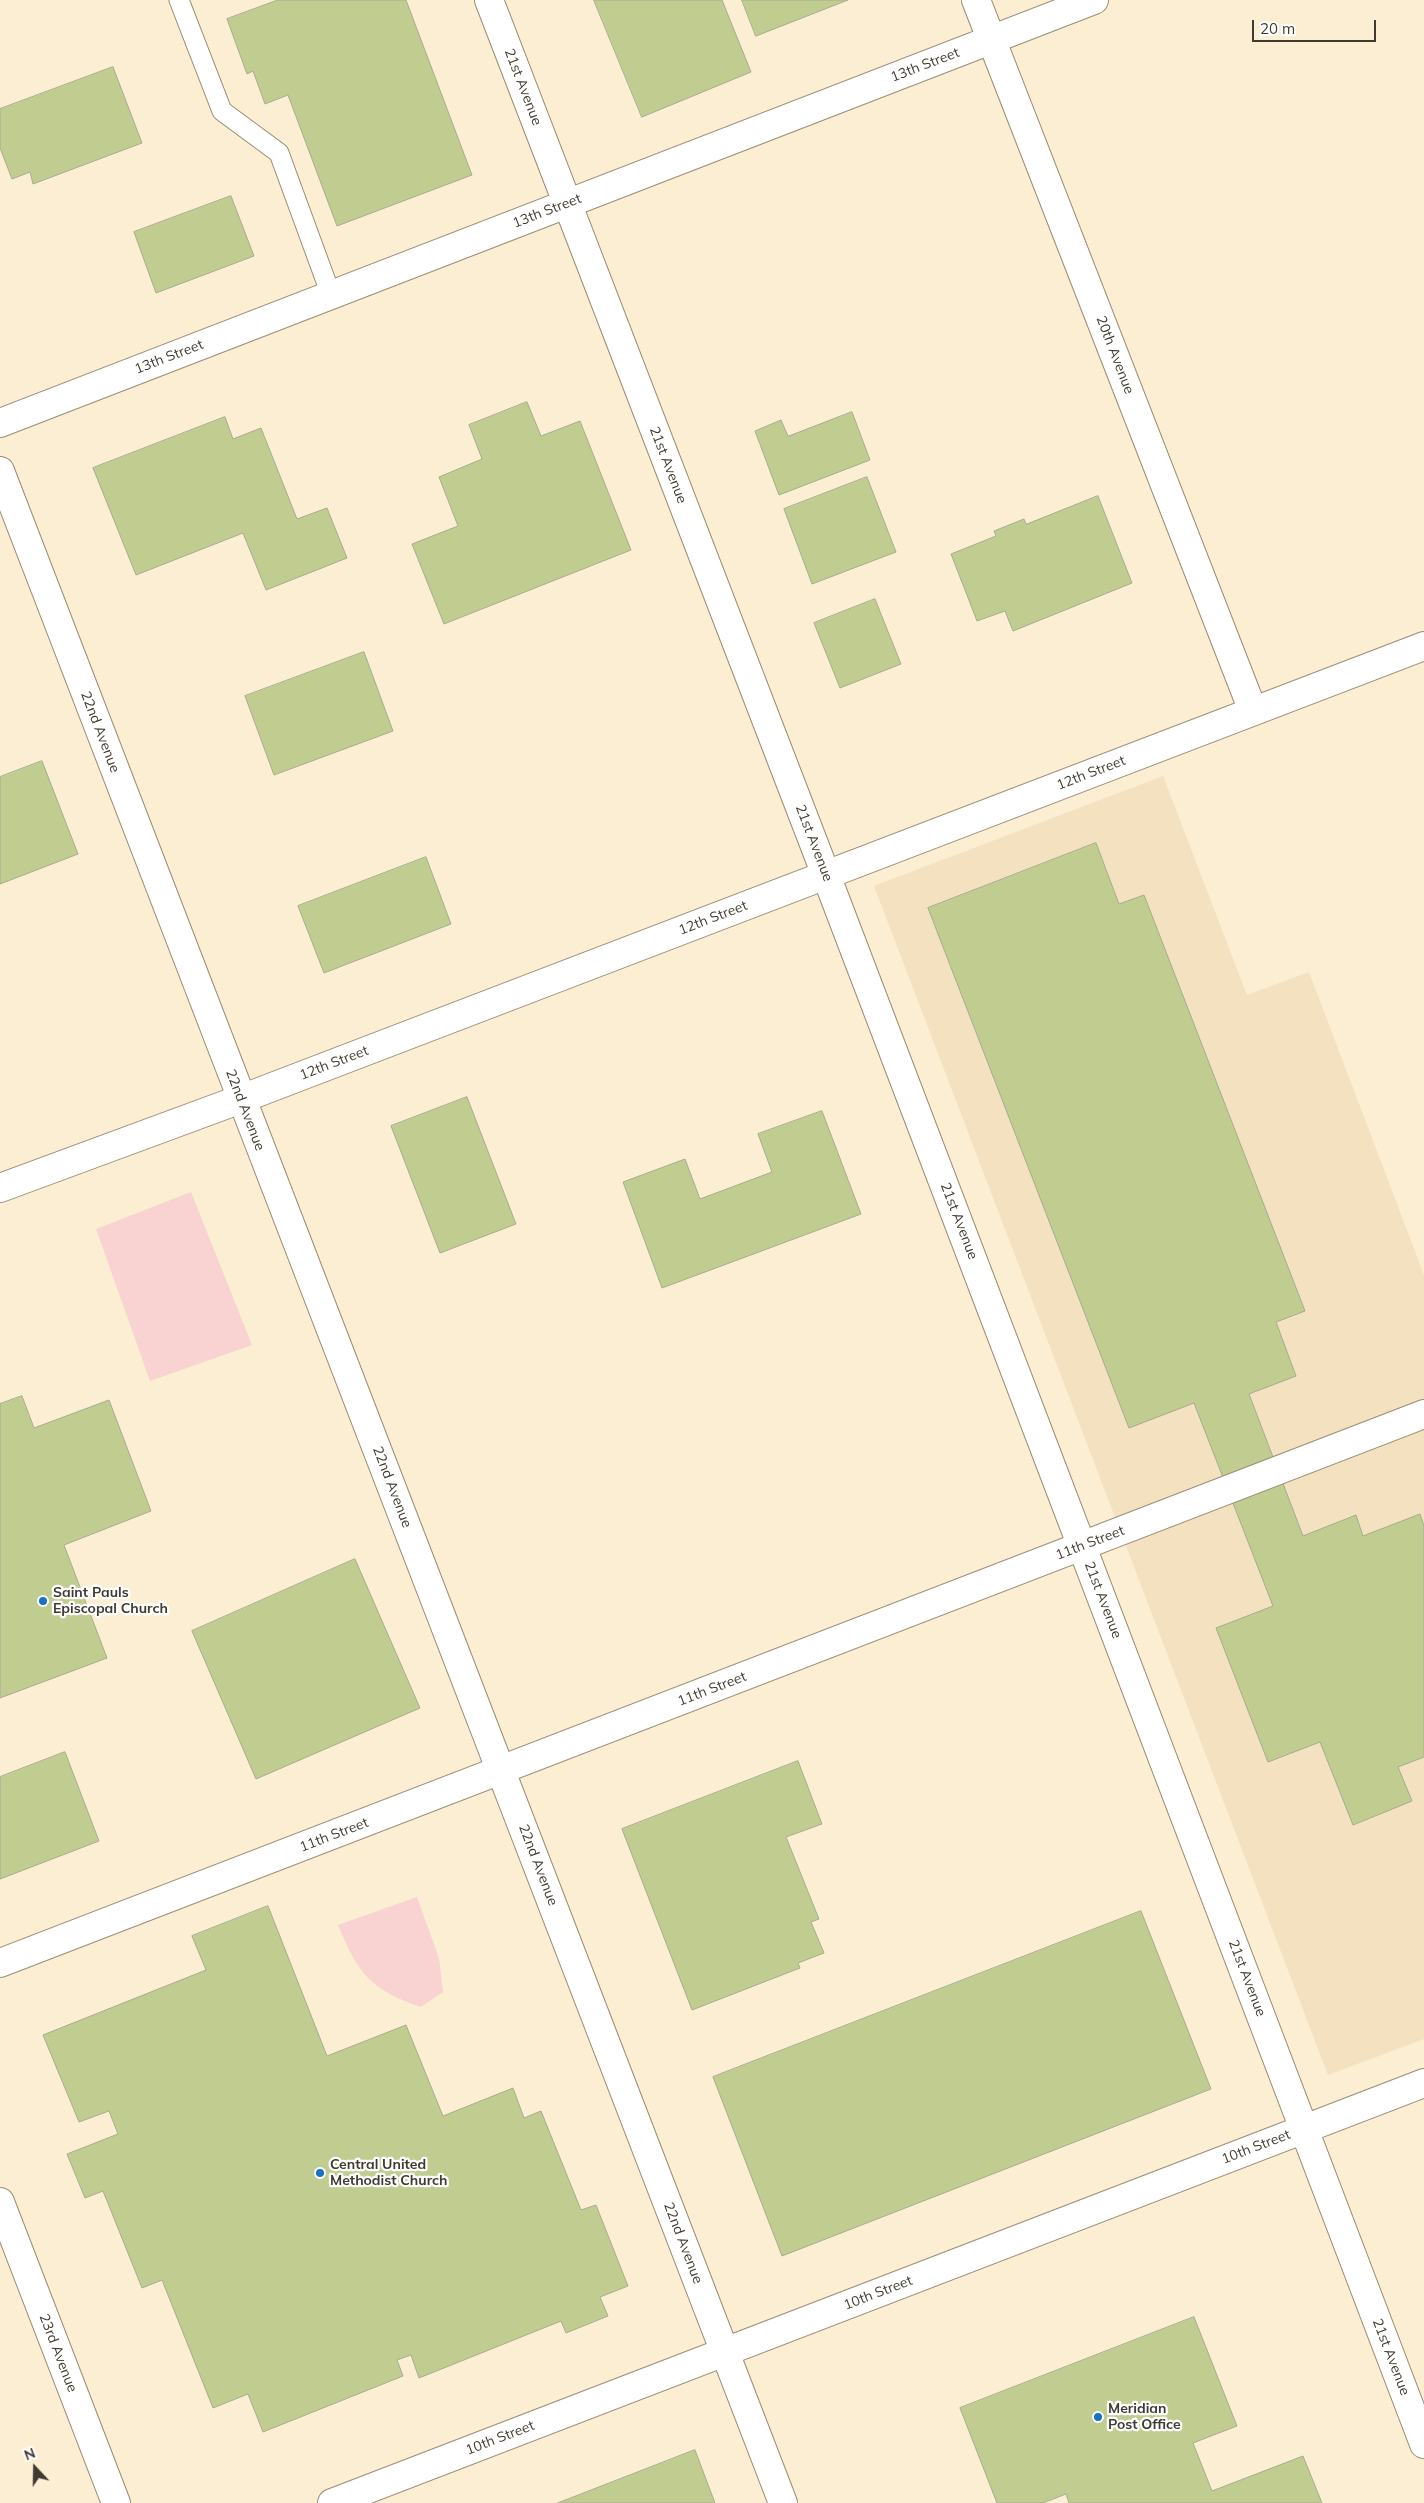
<!DOCTYPE html>
<style>
body{margin:0}
#map{position:relative;width:1424px;height:2503px;overflow:hidden;background:#fceed3;font-family:Mulish,sans-serif}
canvas{display:block}
.north{position:absolute;left:10px;top:2443px;width:50px;height:50px;-webkit-text-stroke:4px #fff;paint-order:stroke;rotate:339deg;font-size:14px;font-weight:700;line-height:20px;text-align:center;color:#403b30}
.north::after{content:'';display:block;margin:auto;width:18px;height:22px;background:#403b30;clip-path:polygon(50% 0,100% 100%,50% 72%,0 100%)}
.scale{position:absolute;left:1252px;top:20px;width:124px;height:22px;box-sizing:border-box;border:2px solid #403b30;border-top:0;padding-left:6px;font-size:15px;line-height:18px;white-space:nowrap;color:#403b30;-webkit-text-stroke:4px #fff;paint-order:stroke}
</style>
<div id="map">
<canvas width="1424" height="2503"></canvas>
<div class="north">N</div>
<div class="scale">20 m</div>
</div>
<script>
const ctx = document.querySelector('canvas').getContext('2d');
ctx.lineJoin = 'round';
function fill(path, color) {
  ctx.fillStyle = color;
  ctx.fill(path, 'evenodd');
}
function trace(path, color, width, dash) {
  ctx.strokeStyle = color;
  ctx.lineWidth = width;
  ctx.lineCap = dash ? 'butt' : 'round';
  ctx.setLineDash(dash || []);
  ctx.stroke(path);
}
function drawText(font, color, halo, rows, align = 'center') {
  ctx.font = font + ' Mulish,sans-serif';
  ctx.lineWidth = 4.5;
  ctx.setLineDash([]);
  ctx.textBaseline = 'middle';
  ctx.strokeStyle = halo;
  ctx.fillStyle = color;
  for (const [text, x, y, turn = 0] of rows) {
    ctx.save();
    ctx.translate(x, y);
    ctx.rotate((+turn || 0) * Math.PI / 180);
    ctx.textAlign = isNaN(turn) ? turn : align;
    if (halo) ctx.strokeText(text, 0, 0);
    ctx.fillText(text, 0, 0);
    ctx.restore();
  }
}
const built = new Path2D(`
 M1163 776 1247 995 1309 972 1424 1275V2039L1328 2075 874 886Z`);
const green = new Path2D(`
 M191 1192 252 1345 150 1381 96 1229Z
 M417 1897 439 1958 443 1992 421 2007C370 1990 358 1973 338 1925Z`);
const building = new Path2D(`
 M278 0H406L472 175 337 226 288 95 265 104 253 71 247 74 227 19Z
 M594 0H722L751 72 642 117Z
 M742 0H848L756 36Z
 M113 67 142 143 33 184 30 172 12 179 0 148V109Z
 M231 196 254 256 156 293 134 232Z
 M527 402 541 436 580 421 631 550 444 624 412 544 458 526 439 477 482 459 469 425Z
 M852 412 870 460 779 495 755 431 781 420 788 436Z
 M225 417 233 439 261 428 297 519 327 508 347 558 266 590 243 533 136 575 93 468Z
 M867 477 896 552 812 584 784 509Z
 M1098 496 1132 583 1013 631 1005 611 977 621 951 554 996 536 994 531 1024 519 1026 524Z
 M875 599 901 664 840 688 814 623Z
 M364 652 393 731 274 775 245 696Z
 M42 761 78 854 0 884V777Z
 M1096 843 1119 904 1144 895 1305 1311 1276 1322 1296 1376 1249 1394 1303 1536 1356 1515 1363 1536 1420 1514 1424 1526V1757L1398 1767 1412 1801 1353 1825 1320 1742 1268 1762 1216 1628 1273 1606 1194 1403 1129 1428 928 908Z
 M426 857 451 924 324 973 298 906Z
 M467 1097 516 1224 440 1253 391 1126Z
 M822 1111 861 1214 662 1288 623 1182 685 1159 700 1199 772 1172 758 1134Z
 M22 1396 34 1428 109 1400 151 1511 64 1545 107 1658 0 1698V1404Z
 M355 1559 420 1708 256 1779 192 1631Z
 M65 1752 99 1841 0 1879V1777Z
 M798 1761 822 1824 786 1837 819 1919 811 1922 824 1953 798 1963 800 1968 692 2010 622 1829Z
 M268 1906 327 2056 406 2025 443 2116 513 2088 524 2118 541 2111 581 2210 596 2205 628 2286 600 2297 608 2316 566 2333 561 2321 419 2378 411 2355 397 2360 403 2376 263 2432 248 2394 213 2408 162 2280 142 2288 103 2191 85 2198 67 2154 118 2134 109 2111 79 2122 43 2035 206 1970 192 1936Z
 M1141 1911 1211 2089 782 2256 713 2077Z
 M1194 2317 1237 2426 1193 2443 1212 2491 1303 2456 1322 2503H1069L1066 2494 1043 2503H997L960 2408Z
 M695 2450 715 2503H558Z`);
const lane = new Path2D(`
 M179 0 222 111 279 153 331 295`);
const street = new Path2D(`
 M489 0 826 875 1424 2444
 M976 0 1253 711
 M0 423 1094 0
 M0 1188 241 1099 1424 646
 M0 1963 1424 1414
 M332 2503 1424 2083`);
const secondary = new Path2D(`
 M0 471 783 2503
 M0 2202 116 2503`);
const markers = [
 [43,1601,5,"#1673bf"],
 [320,2173,5,"#1673bf"],
 [1098,2417,5,"#1673bf"]
];
const streetNames = [
 ["13th Street",925,65,-21],
 ["21st Avenue",523,87,69],
 ["13th Street",547,211,-21],
 ["20th Avenue",1115,355,69],
 ["13th Street",169,357,-21],
 ["21st Avenue",668,465,69],
 ["22nd Avenue",100,732,69],
 ["12th Street",1091,773,-21],
 ["21st Avenue",814,843,69],
 ["12th Street",713,918,-21],
 ["12th Street",334,1063,-21],
 ["22nd Avenue",245,1110,69],
 ["21st Avenue",959,1221,69],
 ["22nd Avenue",392,1487,69],
 ["11th Street",1090,1543,-21],
 ["21st Avenue",1103,1600,69],
 ["11th Street",712,1689,-21],
 ["11th Street",334,1835,-21],
 ["22nd Avenue",538,1865,69],
 ["21st Avenue",1247,1978,69],
 ["10th Street",1256,2147,-21],
 ["22nd Avenue",683,2243,69],
 ["10th Street",878,2293,-21],
 ["23rd Avenue",58,2353,69],
 ["21st Avenue",1391,2357,69],
 ["10th Street",500,2438,-21]
];
const poiNames = [
 ["Saint Pauls",53,1593],
 ["Episcopal Church",53,1609],
 ["Central United",330,2165],
 ["Methodist Church",330,2181],
 ["Meridian",1108,2409],
 ["Post Office",1108,2425]
];
fill(built, '#f3e1bf');
fill(green, '#f9d2d2');
fill(building, '#c1cc90');
trace(building, '#a6ac90', 1);
trace(lane, '#998c73', 21);
trace(street, '#998c73', 30);
trace(secondary, '#998c73', 30);
trace(lane, '#fff', 19);
trace(street, '#fff', 28);
trace(secondary, '#fff', 28);
for (const [x, y, r, color] of markers) {
  const dot = new Path2D();
  dot.arc(x, y, r, 0, 2 * Math.PI);
  ctx.fillStyle = color;
  ctx.fill(dot);
  trace(dot, '#fff', 2);
}
drawText('14px', '#403b30', '#fff', streetNames);
drawText('bold 14px', '#403b30', '#fff', poiNames, 'left');
</script>
